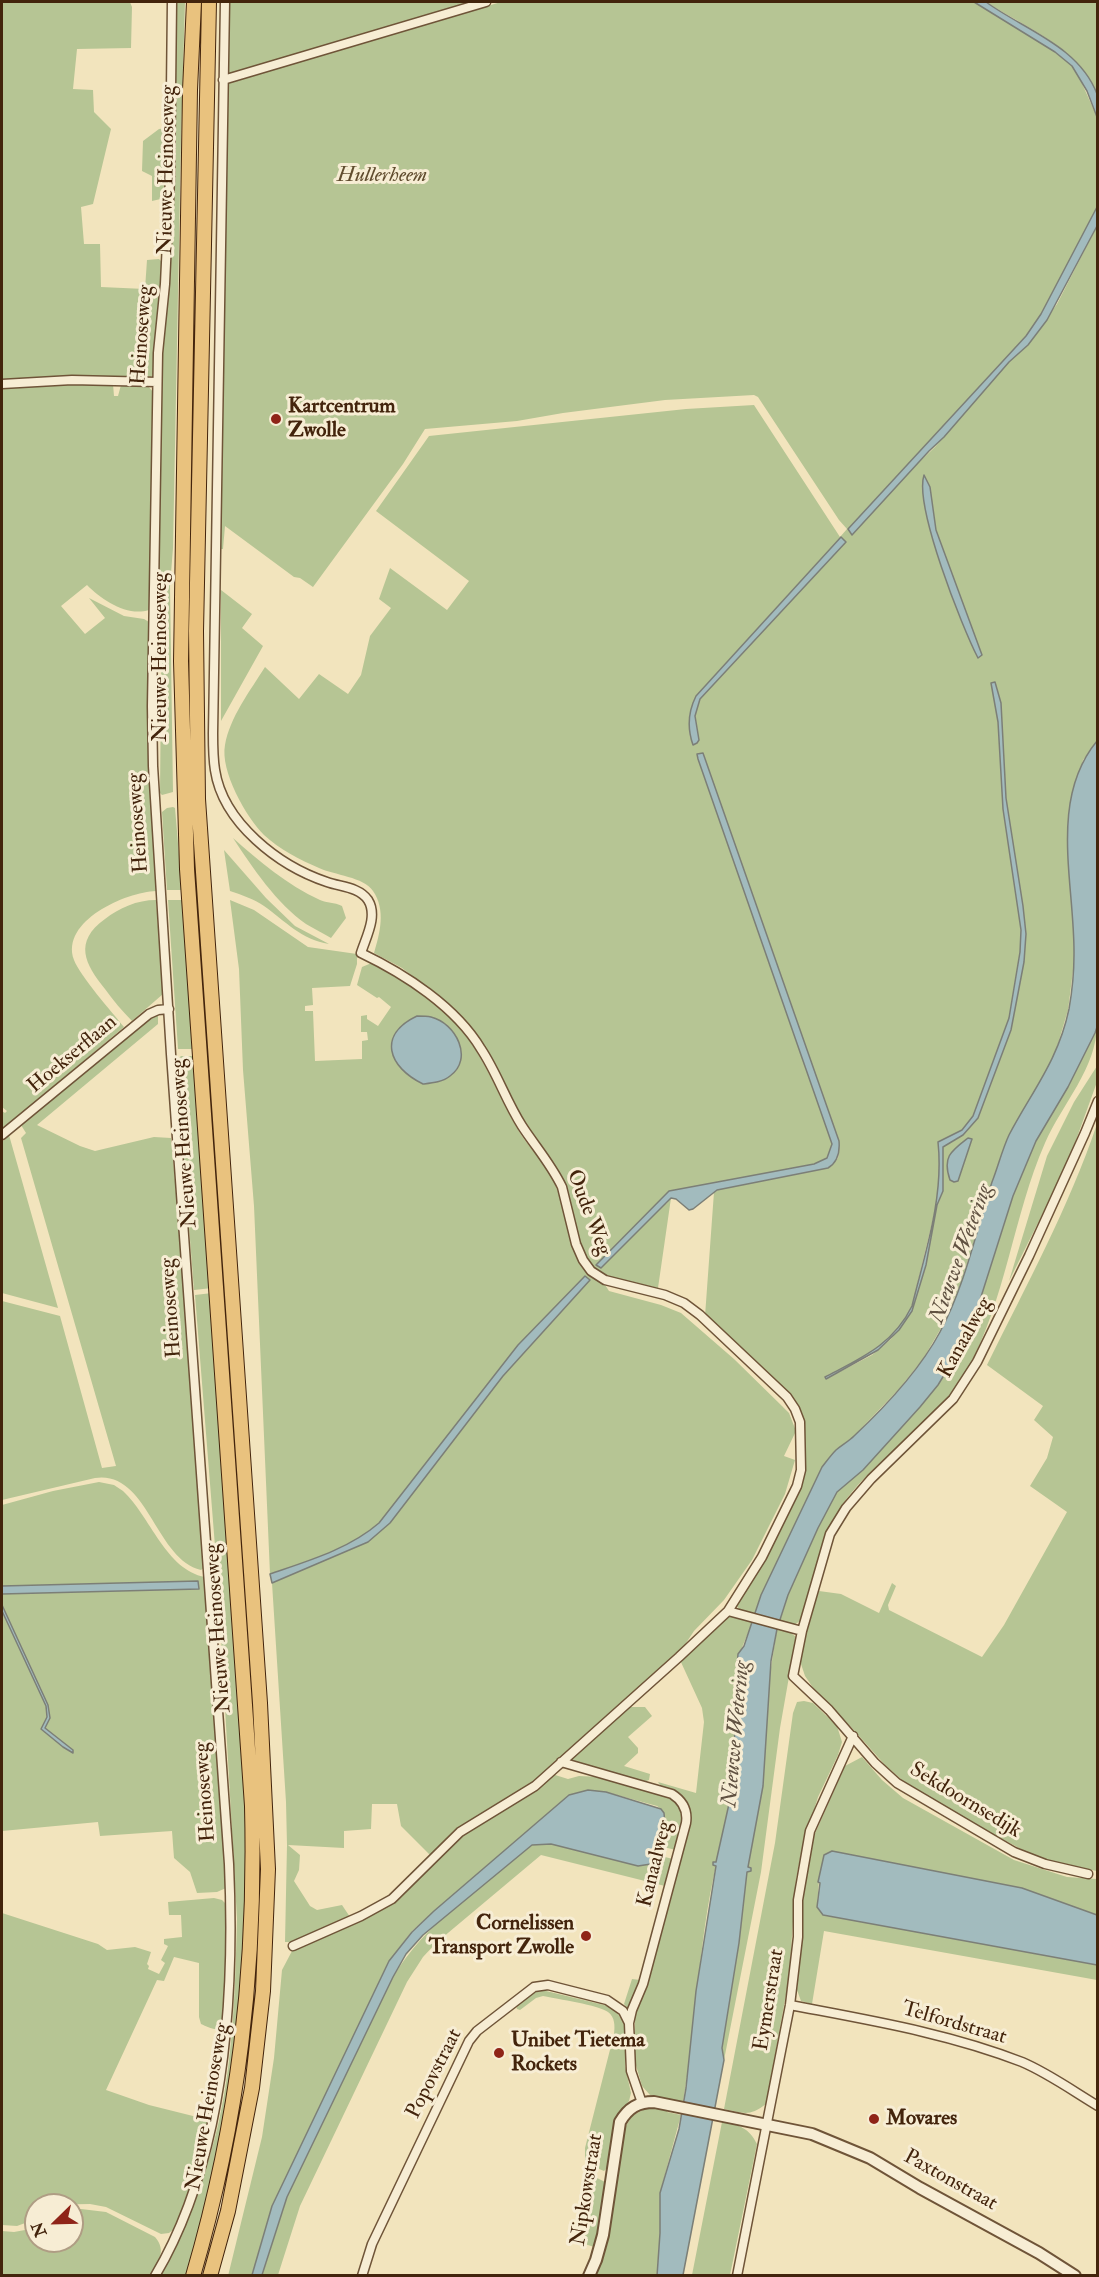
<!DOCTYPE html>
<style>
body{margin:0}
#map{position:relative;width:1099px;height:2277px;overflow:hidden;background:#f2e4bd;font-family:"IM FELL Double Pica",serif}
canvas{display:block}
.frame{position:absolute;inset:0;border:3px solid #43240c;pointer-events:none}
.north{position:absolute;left:24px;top:2193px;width:60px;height:60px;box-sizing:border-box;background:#f7edd4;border:2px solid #af9d84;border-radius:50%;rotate:247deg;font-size:16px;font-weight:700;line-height:24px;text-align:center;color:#43240c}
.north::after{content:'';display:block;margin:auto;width:21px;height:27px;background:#8f2418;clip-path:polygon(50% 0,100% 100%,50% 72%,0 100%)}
</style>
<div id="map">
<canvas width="1099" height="2277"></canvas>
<div class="frame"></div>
<div class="north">N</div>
</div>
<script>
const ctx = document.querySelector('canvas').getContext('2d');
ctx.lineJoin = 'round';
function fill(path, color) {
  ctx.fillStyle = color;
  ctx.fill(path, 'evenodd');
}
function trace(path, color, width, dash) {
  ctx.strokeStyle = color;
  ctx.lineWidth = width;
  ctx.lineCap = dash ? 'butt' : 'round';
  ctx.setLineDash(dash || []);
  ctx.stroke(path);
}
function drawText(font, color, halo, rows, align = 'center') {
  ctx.font = font + ' "IM FELL Double Pica",serif';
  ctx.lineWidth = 6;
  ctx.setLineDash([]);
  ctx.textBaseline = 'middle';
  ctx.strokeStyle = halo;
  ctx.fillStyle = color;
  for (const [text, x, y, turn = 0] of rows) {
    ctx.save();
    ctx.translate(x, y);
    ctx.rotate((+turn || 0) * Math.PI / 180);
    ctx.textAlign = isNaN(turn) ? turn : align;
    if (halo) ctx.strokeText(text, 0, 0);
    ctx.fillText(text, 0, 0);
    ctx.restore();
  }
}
const green = new Path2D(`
 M2 2H130L132 7 131 48 77 49 73 89 93 90 94 112 111 129 93 204 81 207 84 244H100L101 287 145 289 147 260 159 259 162 262 153 374 150 379 2 381Z
 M177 2H185L181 139 173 548 170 586 173 792 162 795 160 793 162 578 158 564 161 368 171 234Z
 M229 2H473L426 24 501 2H974L1055 52 1072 66 1080 79 1097 117V207L1041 314 1026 336 848 529 935 447 1009 362 1028 345 1057 304 1097 226 1098 741 1083 760 1068 824 1075 955 1068 1010 1055 1054 1038 1089 1009 1135 1003 1150 960 1285 940 1330 923 1359 899 1389 853 1437 835 1451 822 1467 761 1595 755 1614 740 1610 735 1604 798 1489 800 1414 705 1316 714 1192 717 1190 828 1168 838 1158 840 1146 703 753 713 800 832 1144 827 1158 814 1164 669 1191 666 1204 671 1198 658 1288 608 1276 596 1271 586 1258 579 1239 565 1186 525 1127 497 1073 439 997 402 968 374 953C380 933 386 910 373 891 364 877 334 875 319 868 300 860 279 849 264 835 246 817 220 771 225 745 230 717 250 691 265 667L299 699 319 674 348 694 361 675 370 636 391 608 379 599 390 568 447 610 469 581 376 511 429 436 686 409 754 405 840 537 847 529 839 520 758 397 754 395 665 400 563 413 517 421 425 429 403 464 313 587 300 578 294 577 225 526 223 549H220L226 104ZM924 475 930 487 936 530 976 641 979 657 959 612 938 555ZM841 537 846 542 700 699 695 716 698 735 690 738 689 717 696 696ZM991 683 1001 703 1006 798 1026 934 1024 962 1011 1030 983 1103 957 1139 943 1147V1191L937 1205 926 1265 912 1311 891 1339 872 1355 826 1379 878 1349 901 1325 912 1306 938 1198 940 1172 939 1143 962 1130 973 1116 1009 1018 1020 952 1021 930 1003 809 998 722Z
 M986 2H1097V95C1090 82 1083 68 1071 57 1046 34 1014 20 986 2Z
 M167 128 165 198 152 201V176L142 171 143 141 159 129Z
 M42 384H113L114 396H118L121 385 148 386 153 392 149 610C127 617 102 600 87 585L61 606 85 634 105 618 89 598 124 616 144 619 149 622 148 725 156 891C126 892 60 921 74 960 80 976 112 1012 124 1027L2 1130V1111L5 1113 7 1111 2 1107V386Z
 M221 590 252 614 242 628 263 646 221 721Z
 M173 807 175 808 182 890H167L162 812 167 808Z
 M233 838C259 861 287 885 320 900 327 903 334 902 342 906L346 918 331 938C323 933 314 929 306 924 277 904 252 867 233 838Z
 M224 850 266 898 295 926 329 944C302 940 285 921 264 906 254 899 242 895 230 891Z
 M156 900 163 994 132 1021C122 1011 113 1000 105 989 85 964 73 942 105 919 119 908 137 900 156 900Z
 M168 900H183L194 1049H178Z
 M230 900 254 910 308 947 357 954V964L350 986 312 988 313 1005 305 1006V1011H313L315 1061 362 1059V1041L368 1040 367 1032H361V1016L367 1015V1019L378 1026 391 1007 379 997 377 998 357 985 362 967 374 962C409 984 444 1006 469 1040 488 1067 500 1099 517 1128 529 1149 549 1166 557 1189 566 1212 567 1236 579 1258 586 1272 602 1277 609 1291L661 1305 681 1313 734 1359 782 1406 789 1413 796 1431 784 1456 795 1460 785 1494 752 1560 724 1600 694 1631 678 1655 602 1720 544 1776 431 1856 401 1826 397 1804H372L371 1829 344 1831V1848L288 1845 300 1855 299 1870 294 1881 310 1906 317 1910 342 1905 350 1917 294 1942H285L287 1845 286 1802 272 1583 368 1542 390 1523 503 1376 590 1280 585 1276 518 1345 379 1523C349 1549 308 1561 270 1574L254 1206 243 1070 239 969Z
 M158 1013V1024L37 1125 80 1146 95 1151 154 1137 171 1138 183 1269 205 1567 201 1570C155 1559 148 1470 95 1478L2 1500V1301L60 1316 102 1468 116 1466 21 1138 26 1133 21 1125Z
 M1097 1024C1097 1068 1062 1104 1045 1143 1013 1216 1006 1300 967 1370 940 1420 888 1449 852 1492 820 1529 820 1578 800 1621L794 1625 780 1621 788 1595 818 1528 837 1492 938 1385 960 1347 973 1322 1013 1196 1036 1141 1068 1087Z
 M181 1056H194L212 1288 194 1290 176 1061Z
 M1097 1066V1082L1067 1165 1009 1281 1047 1156 1074 1102Z
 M1097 1124V1871L1058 1864 1032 1855 941 1806 902 1780 885 1765 851 1727 818 1695 805 1676 800 1661 807 1626 819 1591 841 1594 879 1613 892 1583 896 1586 888 1605 889 1610 982 1657 1004 1625 1067 1512 1030 1486 1047 1458 1053 1437 1034 1420 1043 1406 987 1365C1026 1286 1069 1207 1097 1124Z
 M9 1135 58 1308 2 1293V1142Z
 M212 1293 247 1821 244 1984 217 2164 188 2275 160 2276C180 2236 198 2194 211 2152 233 2078 235 1996 237 1919L218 1584 195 1295Z
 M99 1482 114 1485 123 1491C150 1516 166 1570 205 1577L226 1888 217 1892 197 1893 190 1872 174 1858 172 1831 100 1836 98 1822 2 1831V1611L46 1706 47 1717 41 1729 67 1750H73L44 1728 50 1718 48 1705 2 1605V1594L198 1589 197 1581 2 1586V1505L53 1491Z
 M731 1615 753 1621 738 1657 734 1701 735 1764 733 1786 716 1863 713 1865 716 1866C698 1943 697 2024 683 2102L650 2095 642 2086 635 2062V2011L689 1807C681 1790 666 1795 658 1782L696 1793 704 1722 702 1708 680 1660 727 1617Z
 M777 1629 791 1633 796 1637 780 1728 761 1872 724 2060 722 2048 739 1943 747 1871H750L751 1868 748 1867 763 1786 767 1693Z
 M804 1701 813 1703 837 1726 842 1742 838 1755 818 1797 801 1853 796 1879 789 1978 766 2104C749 2117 744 2113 724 2109L775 1843 793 1713 797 1702Z
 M626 1707H645L652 1716 628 1737 638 1748V1753L624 1766 650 1774 649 1780 644 1782 571 1761 570 1759Z
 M862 1757 882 1780 903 1798 1014 1860 1067 1877 1097 1879V1915L1022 1888 819 1880 817 1907 823 1915 1097 1965V1980L824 1931 812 2004 801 2001 797 1990 802 1934 803 1900 813 1838 845 1766Z
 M552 1774 568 1779 579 1776 601 1777 671 1798 680 1806 683 1818 676 1850 659 1846 665 1824 661 1809 657 1806 606 1792 569 1795 434 1911 412 1931 389 1961 278 2194 272 2206 252 2275 228 2276 262 2137 274 2058 282 1970 292 1951 360 1920 393 1902 462 1833Z
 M545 1843 655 1860 657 1855 673 1859C662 1903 651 1972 628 2009L624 2004 632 1979 640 1980 665 1886 541 1855 436 1943 423 1957 407 1982 300 2206 278 2275 262 2276 287 2197 393 1977C425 1924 477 1889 524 1850L531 1845Z
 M214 1898 222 1900 227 1905V1955L222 2027C216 2032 208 2027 201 2024L199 2017V1963L174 1957 164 1981 157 1980 106 2090 149 2105 201 2118 206 2092 214 2096 194 2178 174 2229 169 2233 161 2234 106 2207 90 2204 36 2205V2219L17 2226 2 2225V1913L98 1944 107 1950 135 1947 151 1952 147 1964 149 1966 148 1969 159 1974 165 1963 161 1960 168 1946 164 1944V1939L182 1937 181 1915H169L168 1902Z
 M542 1990 608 2006 617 2012 625 2026V2066L631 2093 629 2101 615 2121 608 2167 604 2171 585 2163V2148L614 2034C615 2026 615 2017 608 2012 599 2005 557 1999 543 1996L536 1998 520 2010 517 2009 516 2006 532 1993Z
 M648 2107 667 2109V2112L681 2115 660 2193V2233L657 2275 594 2276 607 2246 623 2131 632 2116Z
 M722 2122C740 2125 749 2128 757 2144L730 2275H692Z
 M589 2174 605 2182 596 2245 594 2247 582 2243Z
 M81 2209 106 2212 155 2237C167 2251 158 2261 151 2275L2 2276V2231L14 2232 36 2228V2241H72V2211Z`);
const water = new Path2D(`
 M974 2H986C1023 29 1079 46 1097 94 1099 100 1098 110 1097 117L1087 91 1072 66 1055 52Z
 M1097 207V226L1047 320 1028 345 1009 362 944 437 929 451 852 535 848 529 1026 336 1041 314Z
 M924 475 930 487 936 530 982 655 978 658C962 627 914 506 924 475Z
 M841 537 846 542 700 699 695 716 699 740 697 743 693 745C687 728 688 712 696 696Z
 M995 682 1001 703 1006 798 1023 906 1026 934 1024 962 1011 1030 978 1118 963 1135 943 1147V1191L937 1205 926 1265 912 1311 899 1330 878 1350 826 1379 825 1377C861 1358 893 1345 912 1306 925 1253 944 1198 938 1142L962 1130 973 1116 1009 1018 1020 952 1021 930 1003 809 998 722 991 683Z
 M1097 741 1098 1024 1095 1033 1068 1087 1036 1141 1013 1196 973 1322 952 1362 938 1385 920 1407 863 1470 837 1492 818 1528 788 1595 777 1629 771 1661 763 1786 748 1867 751 1868V1871L747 1872 739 1943 722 2048 724 2060 683 2275 657 2276 660 2233V2193L679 2129 686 2088 696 1991 716 1866 713 1865V1862H716L733 1786 735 1764 734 1701 738 1654 744 1646 761 1595 822 1467C826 1462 831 1455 836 1450 842 1445 849 1441 854 1436 886 1406 919 1371 940 1332 965 1285 976 1232 992 1182 998 1167 1002 1150 1009 1135 1032 1091 1058 1061 1069 1009 1072 992 1074 973 1074 955 1075 885 1048 800 1097 741Z
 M703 753 839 1141C840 1152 838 1162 828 1168L717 1190 693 1209 689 1210 676 1199 671 1198 601 1268 596 1265 669 1191 814 1164 827 1158 832 1144 698 759 697 754Z
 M417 1016C421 1016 427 1016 431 1017 456 1023 474 1059 450 1076 443 1082 432 1083 423 1084 388 1067 377 1035 417 1016Z
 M968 1138 972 1139 958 1181 954 1182 950 1180C942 1157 951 1151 968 1138Z
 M585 1276 590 1280 503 1376 390 1523 368 1542 272 1583 270 1574C308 1561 349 1549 379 1523L518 1345Z
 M198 1581 199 1589 2 1594V1586Z
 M2 1605 48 1705 50 1718 45 1728 73 1750V1753L63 1747 41 1729 47 1717 46 1706 2 1611Z
 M588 1790 606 1792 661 1809 664 1813 665 1824 658 1849 662 1850 661 1852H657L651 1864 638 1866 551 1844 532 1845 423 1935 406 1954 393 1977 287 2197 262 2275H252L272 2206 389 1961 412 1932 434 1911 569 1795Z
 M832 1851 1022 1888 1097 1915V1965L823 1915 817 1907 820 1883 818 1882 824 1855Z`);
const minor = new Path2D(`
 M225 2 213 733C213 745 213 758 215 770 223 823 279 866 327 882 341 887 359 887 368 900 378 916 366 937 361 953 405 974 456 1007 481 1049 497 1073 506 1101 522 1126 535 1146 551 1164 562 1187L576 1244 583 1260 591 1271 605 1280 665 1295 684 1303 700 1315 787 1397 795 1409 800 1422 801 1470 797 1486 762 1557 728 1611 679 1657 535 1786 460 1832 392 1899 361 1916 293 1946
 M223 80 486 2
 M2 384 72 380 157 382
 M2 1135 149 1014 158 1010 169 1009
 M728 1611 802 1631
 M561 1762 672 1794C683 1801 688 1810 686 1823L643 1984 632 2010 629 2023
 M1088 1874 1045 1864 1014 1852 897 1783 875 1763 829 1710 793 1676 802 1631 830 1534 846 1508 871 1479 953 1399 977 1362 1029 1256 1085 1133 1098 1101
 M790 2005C868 2020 948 2033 1022 2062 1048 2073 1073 2091 1098 2106
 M155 2276C225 2158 235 1998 229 1864L171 1054 153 766 152 706 158 353 165 284 170 178 172 2
 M362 2276 372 2244 469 2041 477 2031 534 1987 548 1985 607 2000 623 2011 629 2023 631 2071 642 2103
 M737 2276 790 2005 798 1937V1900L810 1831 853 1736`);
const tertiary = new Path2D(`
 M589 2276 596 2260 603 2235 620 2122C628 2108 638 2102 654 2102L812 2134 870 2158 920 2188 1039 2253 1075 2276`);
const trunk = new Path2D(`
 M209 2 196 631 198 799 260 1703 268 1869 263 1991 252 2088 228 2211 210 2276
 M193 2276C239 2119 256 1970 252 1806L187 869 181 661 190 90 194 2`);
const markers = [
 [276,419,6,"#8f2418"],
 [586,1936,6,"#8f2418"],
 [499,2053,6,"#8f2418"],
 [874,2119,6,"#8f2418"]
];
const streetNames = [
 ["Nieuwe Heinoseweg",168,170,-89],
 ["Heinoseweg",143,335,-86],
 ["Nieuwe Heinoseweg",161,657,-90],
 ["Heinoseweg",139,823,-94],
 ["Hoekserflaan",73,1055,-40],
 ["Nieuwe Heinoseweg",185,1143,-94],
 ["Oude Weg",588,1213,69],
 ["Heinoseweg",172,1308,-94],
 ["Kanaalweg",966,1338,-61],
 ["Nieuwe Heinoseweg",219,1628,-94],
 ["Heinoseweg",206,1792,-94],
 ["Sekdoornsedijk",965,1801,31],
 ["Kanaalweg",656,1864,-76],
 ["Eymerstraat",770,2000,-81],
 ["Telfordstraat",954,2024,16],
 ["Popovstraat",435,2074,-63],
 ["Nieuwe Heinoseweg",209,2107,-80],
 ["Paxtonstraat",950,2181,29],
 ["Nipkowstraat",588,2190,-81]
];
const parkNames = [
 ["Hullerheem",382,176]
];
const poiNames = [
 ["Kartcentrum",288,407],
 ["Zwolle",288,431],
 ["Cornelissen",574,1924,"right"],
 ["Transport Zwolle",574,1948,"right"],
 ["Unibet Tietema",511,2041],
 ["Rockets",511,2065],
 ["Movares",886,2119]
];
const waterNames = [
 ["Nieuwe Wetering",962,1254,-70],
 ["Nieuwe Wetering",737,1734,-85]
];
fill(green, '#b6c594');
fill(water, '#a2bbbe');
trace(water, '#7c7f77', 1.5);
trace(minor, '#6f5438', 11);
trace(tertiary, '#6f5438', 14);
trace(trunk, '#43240c', 16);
trace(minor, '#f7edd4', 8);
trace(tertiary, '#f7edd4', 10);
trace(trunk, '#e9c27e', 14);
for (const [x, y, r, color] of markers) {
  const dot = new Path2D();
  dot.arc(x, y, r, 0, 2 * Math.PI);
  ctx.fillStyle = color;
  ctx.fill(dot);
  trace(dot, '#f7edd4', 2);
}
drawText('21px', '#43240c', '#f7edd4', streetNames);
drawText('italic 21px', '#604c2e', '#f7edd4', parkNames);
drawText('bold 21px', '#43240c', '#f7edd4', poiNames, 'left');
drawText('italic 22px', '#605141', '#f7edd4', waterNames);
</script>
